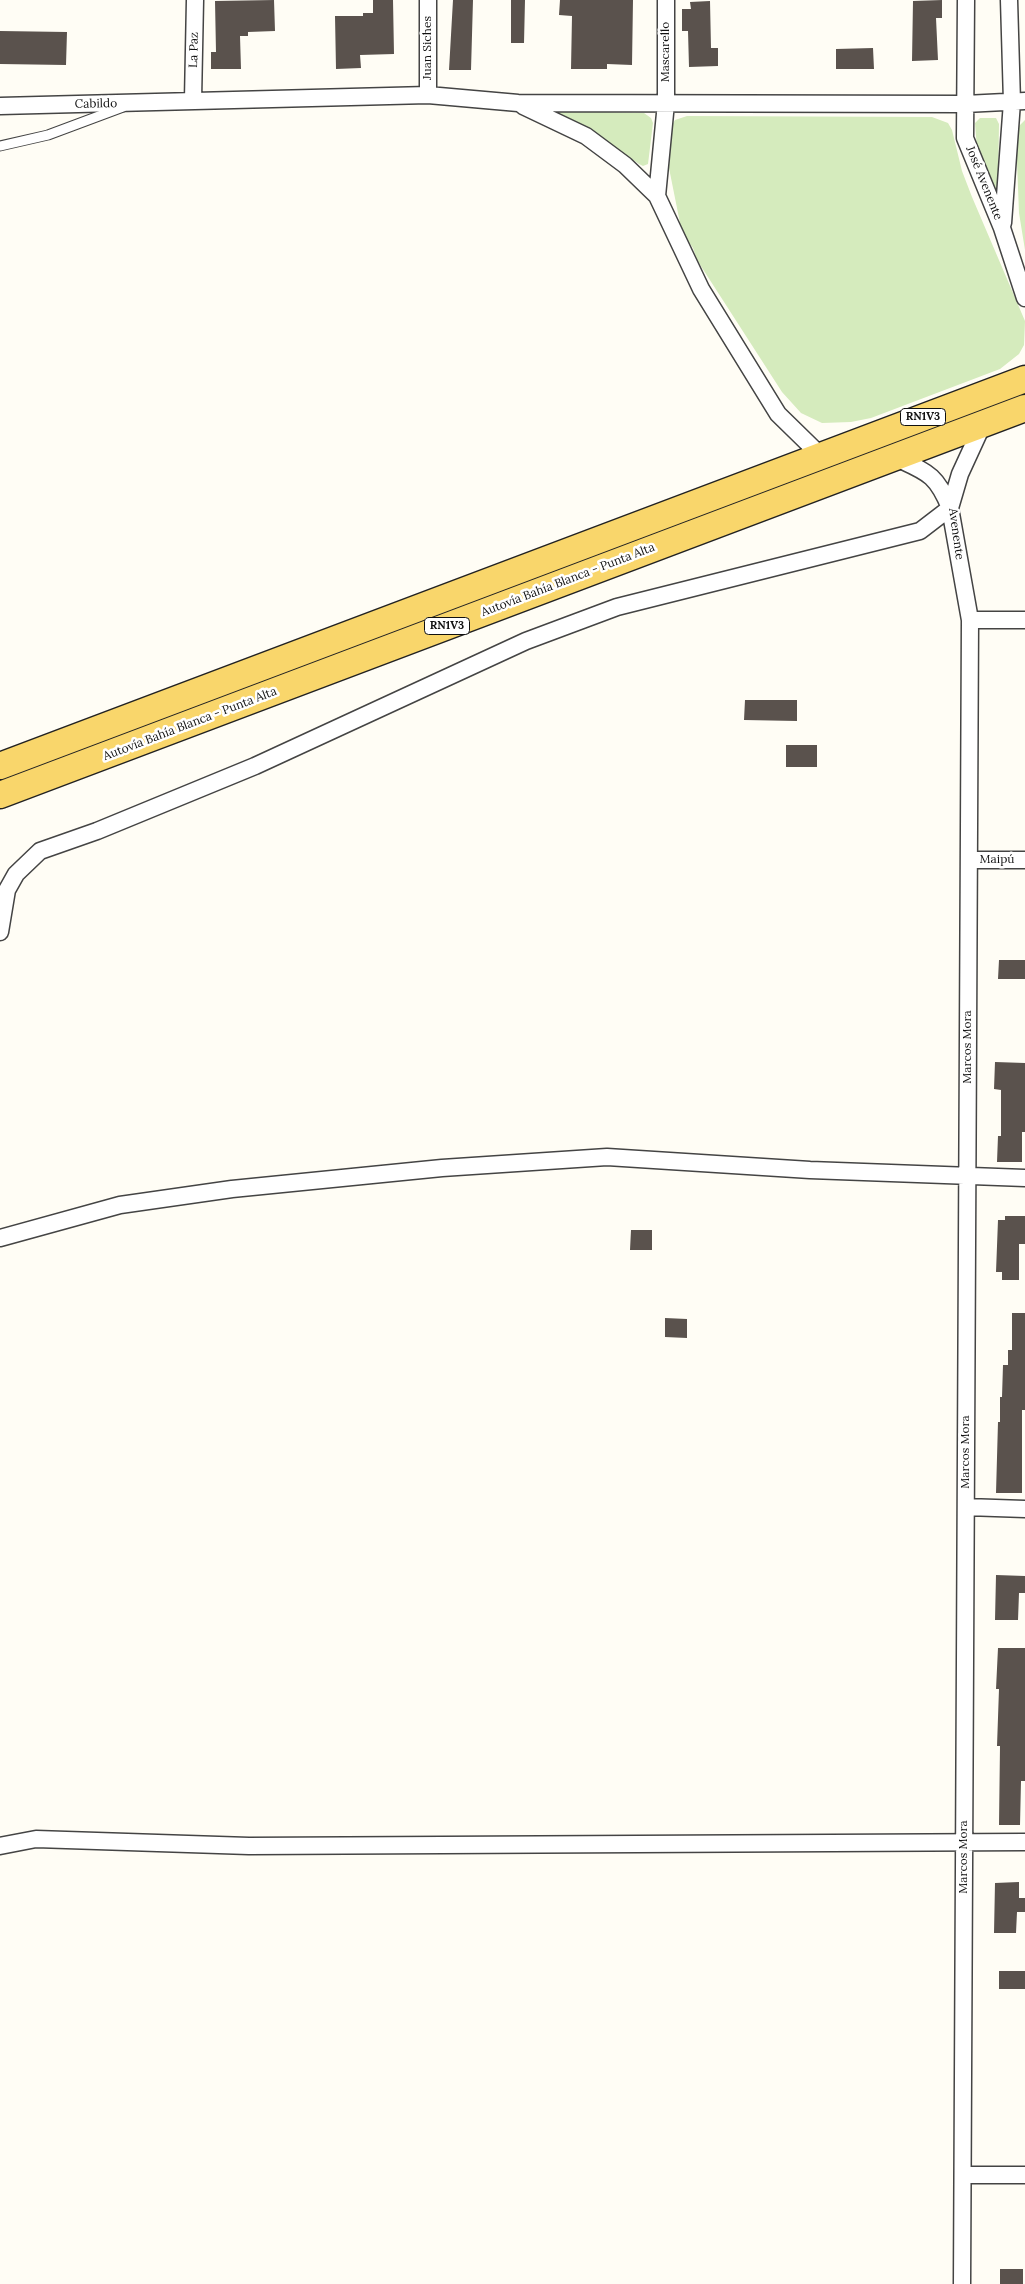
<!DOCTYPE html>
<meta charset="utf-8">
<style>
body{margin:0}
canvas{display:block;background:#fffdf5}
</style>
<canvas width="1025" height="2284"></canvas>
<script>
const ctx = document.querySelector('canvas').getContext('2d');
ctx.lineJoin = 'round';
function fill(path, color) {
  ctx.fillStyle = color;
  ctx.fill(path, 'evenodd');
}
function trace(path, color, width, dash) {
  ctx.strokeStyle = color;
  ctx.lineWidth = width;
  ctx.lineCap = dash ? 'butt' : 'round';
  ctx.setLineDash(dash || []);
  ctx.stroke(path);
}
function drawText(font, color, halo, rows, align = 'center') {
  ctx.font = font + ' Lora,serif';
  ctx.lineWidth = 5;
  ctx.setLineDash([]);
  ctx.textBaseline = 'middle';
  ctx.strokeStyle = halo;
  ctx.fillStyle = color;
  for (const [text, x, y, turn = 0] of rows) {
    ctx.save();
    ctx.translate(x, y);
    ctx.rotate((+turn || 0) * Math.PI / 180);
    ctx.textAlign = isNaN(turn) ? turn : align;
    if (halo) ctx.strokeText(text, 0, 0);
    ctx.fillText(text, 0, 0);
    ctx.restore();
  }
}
const green = new Path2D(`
 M560 111 644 113 651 118 653 123 648 164 643 166 639 164 599 136 558 116 556 112Z
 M687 116 932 117 948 123 952 130 962 171 972 197 1025 321 1024 345 1019 354 1000 369 871 418 851 422 822 423 801 413 782 392 697 260 693 248 682 233 669 168 671 127 675 120Z
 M980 118H996L999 124 998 187 996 190 993 187 977 149 975 123Z
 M1025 120V250L1019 213 1016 137 1018 127Z`);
const building = new Path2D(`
 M274 0 275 31 248 32V36H240L241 69H211V52H216L215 1Z
 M373 0H393L394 54 360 55 361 68 336 69 335 16H363V13H373Z
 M453 0H473L471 70H449Z
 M511 0H525L524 43H511Z
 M560 0H633L632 65 607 64V69H571L572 16 559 15Z
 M942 0V18H936L938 60 912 61 913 1Z
 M710 1 711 48H718V66L689 67 688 31H682V9H691L690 2Z
 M0 31 67 32 66 65 0 64Z
 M873 48 874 69H836V49Z
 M745 700H797V721L744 720Z
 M786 745H817V767H786Z
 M999 960H1025V979H998Z
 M995 1062 1025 1063V1132H1022V1162H997L998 1136H1001V1090L994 1089Z
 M1005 1216H1025V1244H1019V1280H1002V1272H996L998 1220H1005Z
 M631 1230H652V1250H630Z
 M1012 1313H1025V1410H1022V1493H996L998 1422H1000V1397H1002L1003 1365H1008V1350H1012Z
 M665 1318 687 1319V1338L665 1337Z
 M996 1575 1025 1576V1593H1019L1018 1620H995Z
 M998 1648H1025V1781H1021L1020 1825H999L1000 1746H997L999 1689H996Z
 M1019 1882V1898H1025V1912H1017L1016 1933H994L995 1883Z
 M999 1971H1025V1989H999Z
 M1000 2269H1023V2284H1000Z`);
const lane = new Path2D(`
 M0 146 48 135 123 107`);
const street = new Path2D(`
 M428 0V95
 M666 0V103L657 196 701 289 778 414 821 456
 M966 0 965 138 1002 228 1025 298
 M193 100 195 0
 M0 106 428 95 518 103 965 104 1025 101
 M523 106 586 136 625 165 657 196
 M1003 223 1012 102 1009 0
 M970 620H1025
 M969 860H1025
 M0 932 7 890 16 874 40 851 97 831 255 766 526 641 617 607 920 531 950 508C936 473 926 472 894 457
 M0 1238 120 1205 232 1189 442 1168 607 1157 810 1170 1025 1178
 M966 1507 1025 1509
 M0 1846 36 1839 249 1846 1025 1842
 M963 2175H1025
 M962 2284 970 620 950 508 960 474 983 424`);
const primary = new Path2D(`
 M0 766 1025 379
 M0 795 1025 408`);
const shields = [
 [923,417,45],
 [447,626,45]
];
const shieldNames = [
 ["RN1V3",923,417],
 ["RN1V3",447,626]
];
const streetNames = [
 ["Juan Siches",428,48,-90],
 ["La Paz",194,50,-89],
 ["Mascarello",666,52,-90],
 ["Cabildo",96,104,-1],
 ["José Avenente",984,183,68],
 ["Avenente",956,534,82],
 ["Autovía Bahía Blanca - Punta Alta",568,580,-21],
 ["Autovía Bahía Blanca - Punta Alta",190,724,-21],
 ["Maipú",997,860],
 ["Marcos Mora",968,1047,-90],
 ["Marcos Mora",966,1452,-90],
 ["Marcos Mora",964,1857,-90]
];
fill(green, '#d5ebbd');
fill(building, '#5a524d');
trace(lane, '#444', 11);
trace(street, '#444', 19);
trace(primary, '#222', 29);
trace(lane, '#fff', 9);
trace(street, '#fff', 16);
trace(primary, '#f9d66b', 26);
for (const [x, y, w] of shields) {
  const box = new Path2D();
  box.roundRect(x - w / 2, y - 8.5, w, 17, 4);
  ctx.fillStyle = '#fff';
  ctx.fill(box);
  trace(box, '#111', 1);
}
drawText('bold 11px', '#111', null, shieldNames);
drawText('12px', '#111', '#fff', streetNames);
</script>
